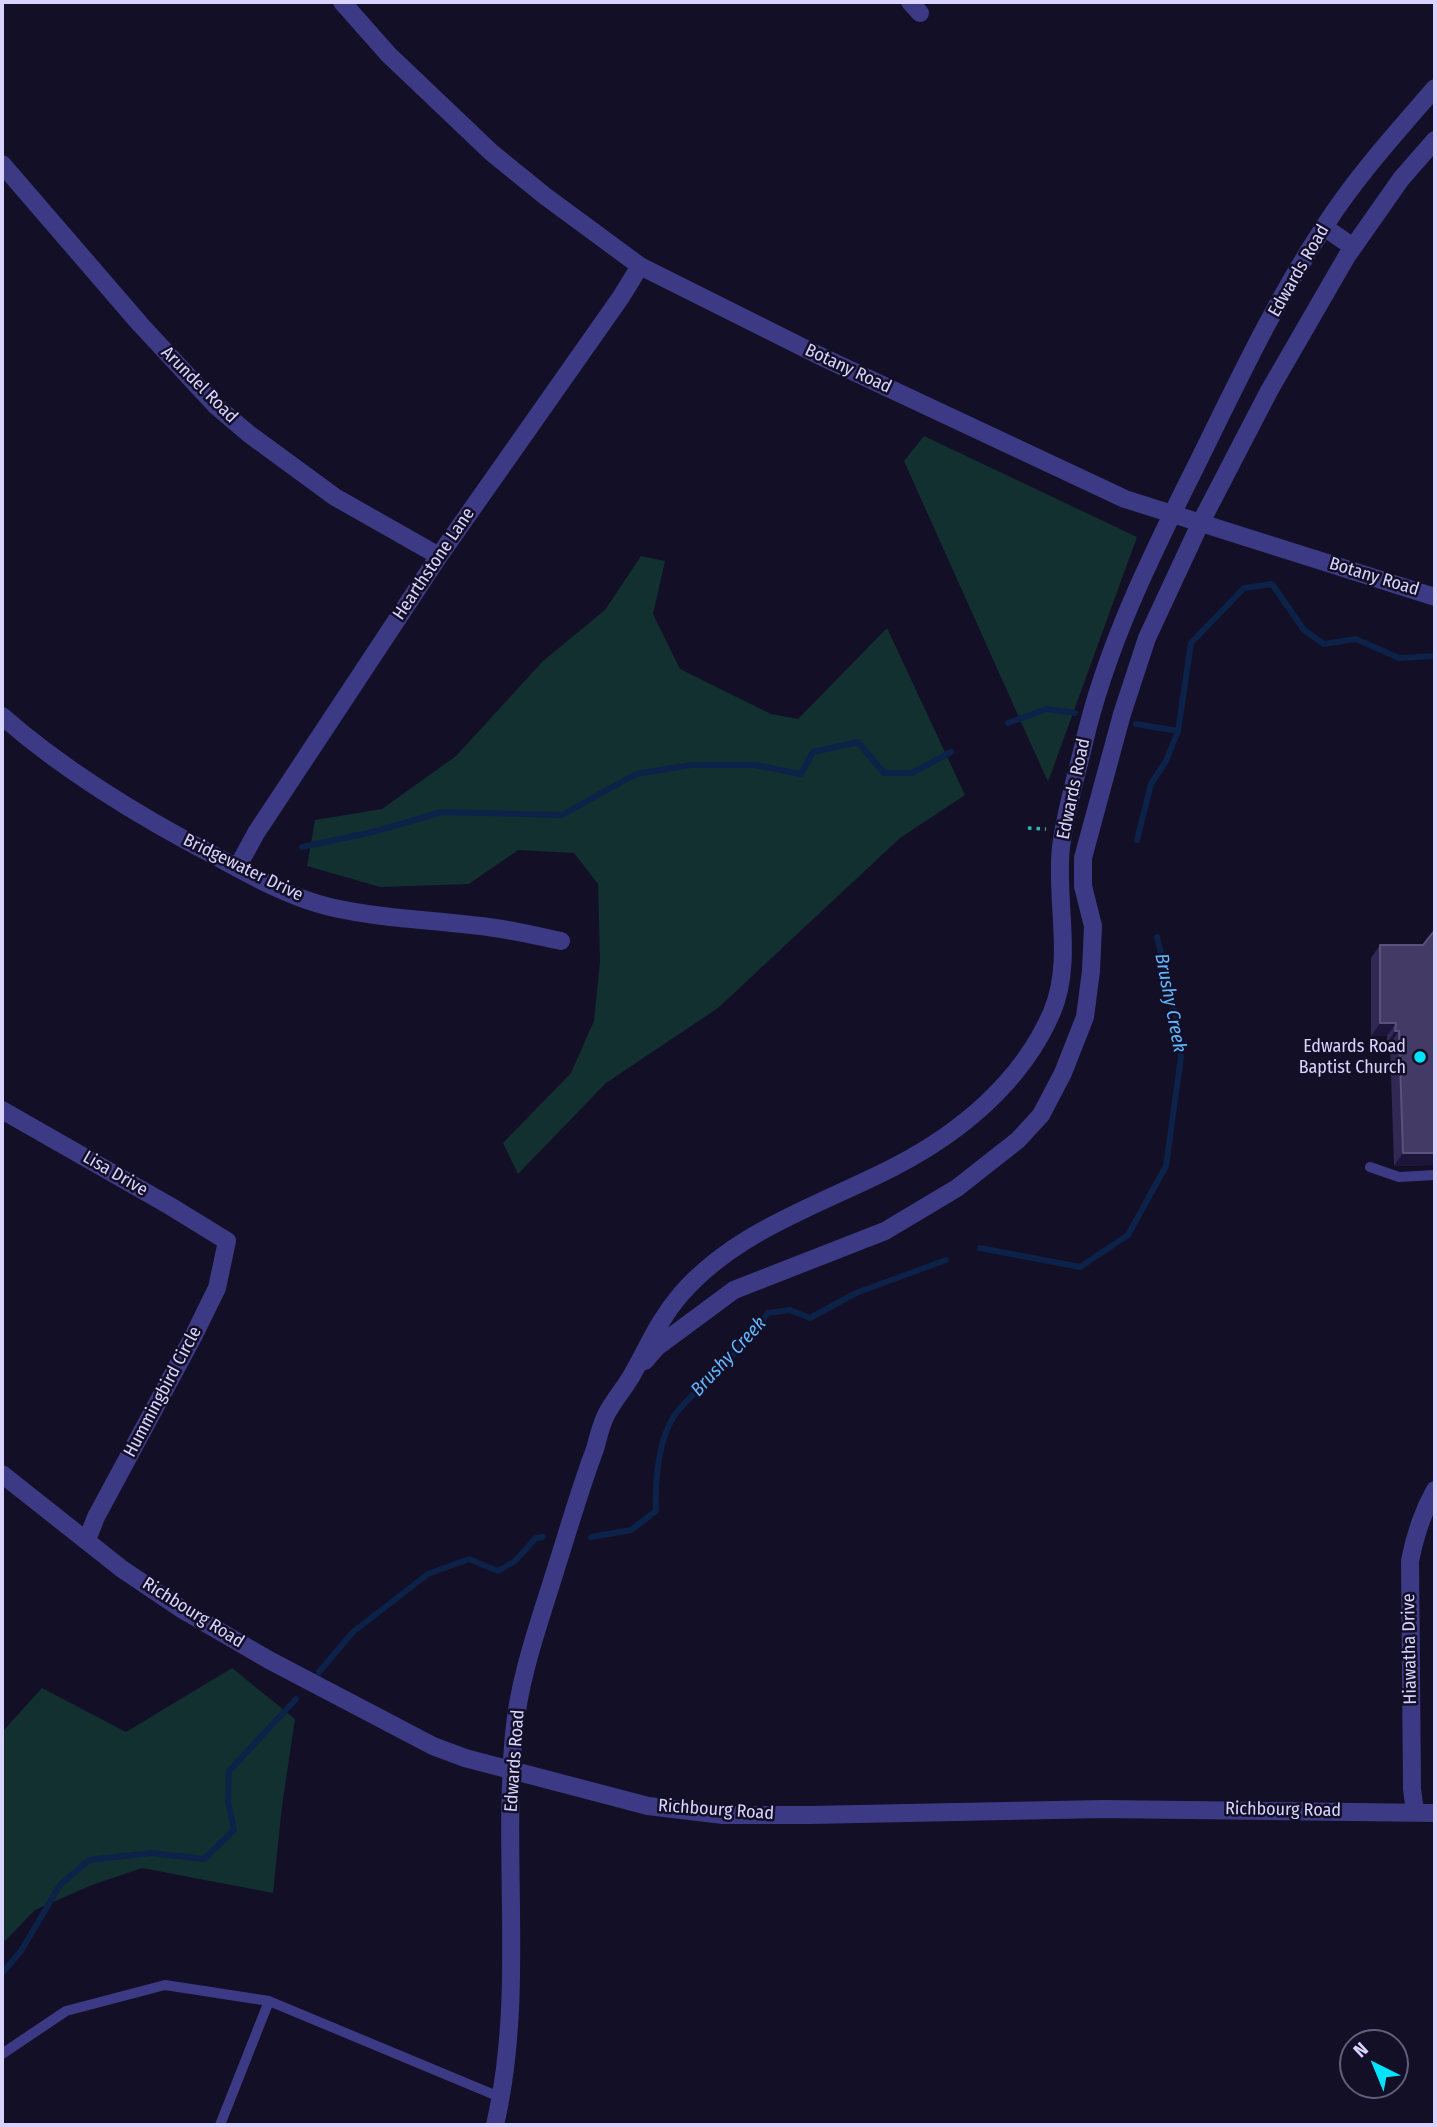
<!DOCTYPE html>
<style>
body{margin:0}
#map{position:relative;width:1437px;height:2127px;overflow:hidden;background:#130f26;font-family:"Fira Sans Condensed",sans-serif}
canvas{display:block}
.frame{position:absolute;inset:0;border:4px solid #d9d4ff;pointer-events:none}
.north{position:absolute;left:1339px;top:2029px;width:70px;height:70px;box-sizing:border-box;background:#130f26;border:2px solid #625e7d;border-radius:50%;rotate:317deg;font-size:19px;font-weight:700;line-height:28px;text-align:center;color:#d9d4ff}
.north::after{content:'';display:block;margin:auto;width:24px;height:32px;background:#00e5ff;clip-path:polygon(50% 0,100% 100%,50% 72%,0 100%)}
</style>
<div id="map">
<canvas width="1437" height="2127"></canvas>
<div class="frame"></div>
<div class="north">N</div>
</div>
<script>
const ctx = document.querySelector('canvas').getContext('2d');
ctx.lineJoin = 'round';
function fill(path, color) {
  ctx.fillStyle = color;
  ctx.fill(path, 'evenodd');
}
function trace(path, color, width, dash) {
  ctx.strokeStyle = color;
  ctx.lineWidth = width;
  ctx.lineCap = dash ? 'butt' : 'round';
  ctx.setLineDash(dash || []);
  ctx.stroke(path);
}
function drawText(font, color, halo, rows, align = 'center') {
  ctx.font = font + ' "Fira Sans Condensed",sans-serif';
  ctx.lineWidth = 5;
  ctx.setLineDash([]);
  ctx.textBaseline = 'middle';
  ctx.strokeStyle = halo;
  ctx.fillStyle = color;
  for (const [text, x, y, turn = 0] of rows) {
    ctx.save();
    ctx.translate(x, y);
    ctx.rotate((+turn || 0) * Math.PI / 180);
    ctx.textAlign = isNaN(turn) ? turn : align;
    if (halo) ctx.strokeText(text, 0, 0);
    ctx.fillText(text, 0, 0);
    ctx.restore();
  }
}
const green = new Path2D(`
 M924 436 1137 537 1048 782 904 461Z
 M641 556 665 561 653 614 680 669 771 714 798 719 887 628 965 795 900 838 718 1008 606 1083 518 1174 503 1143 571 1073 594 1021 600 962 598 884 574 853 518 850 469 884 380 887 307 866 315 820 382 809 456 756 543 661 605 610Z
 M232 1668 295 1719 282 1806 273 1893 142 1868 92 1885 35 1910 2 1944V1732L42 1688 126 1732Z`);
const stream = new Path2D(`
 M1008 723 1047 709 1075 713
 M1136 724 1178 731
 M1137 840 1151 784 1166 761 1178 731 1191 643 1244 588 1272 584 1304 630 1324 644 1356 639 1399 658 1435 656
 M302 847 373 832 442 812 562 815 636 774 691 765H755L801 774 813 752 858 742 884 773H912L951 752
 M980 1248 1080 1267 1128 1235 1166 1166 1181 1057 1176 1017 1157 937
 M591 1537 631 1530 656 1511C655 1481 658 1437 677 1412 689 1397 705 1384 719 1370 736 1352 752 1333 768 1313L790 1310 810 1318 856 1293 946 1260
 M319 1672 353 1632 428 1574 469 1559 498 1571 515 1561 536 1538 543 1537
 M2 1973 21 1951 60 1885 89 1860 151 1853 204 1859 234 1830 228 1801 229 1771 296 1699`);
const path = new Path2D(`
 M1028 828 1046 829`);
const service = new Path2D(`
 M1370 1167 1399 1177 1435 1175
 M2 2054 66 2011 165 1985 269 2001 502 2098
 M220 2125 269 2001`);
const minor = new Path2D(`
 M342 2 389 55 492 153 545 196 640 266 818 355 1125 499 1435 597
 M910 2 920 13
 M2 164 140 324 216 406 249 434 335 497 439 556
 M2 716C67 773 142 818 219 858 254 877 291 898 330 907 382 919 436 920 488 927 513 930 537 936 561 941
 M237 868 256 833 439 556 621 297 640 266
 M2 1110 170 1206 227 1241 217 1288 193 1337 96 1517 87 1540
 M2 1474 122 1569 183 1610 269 1660 433 1746 465 1758 648 1806 723 1815H810L1103 1809 1435 1813
 M1415 1812 1412 1789 1410 1561C1415 1535 1422 1513 1435 1490`);
const tertiary = new Path2D(`
 M1324 227 1353 247
 M645 1361 657 1347 734 1290 885 1231 957 1188 1018 1140 1041 1115 1063 1073 1085 1017 1091 971 1093 926 1083 886V858L1122 714 1147 638 1200 524 1269 391 1347 256 1401 179 1435 140
 M495 2125C525 1996 502 1864 514 1734 519 1676 541 1618 558 1562 570 1524 581 1486 595 1449 598 1438 601 1425 606 1415 613 1401 624 1389 632 1375 649 1345 658 1321 681 1294 737 1230 820 1205 894 1167 960 1133 1022 1082 1052 1012 1074 959 1055 902 1061 847 1065 813 1076 777 1084 743 1106 647 1151 556 1195 468 1235 387 1274 303 1324 227 1356 177 1396 133 1435 88`);
const wall = new Path2D(`
 M1435 930V1165L1394 1166 1390 1044H1387V1036H1371V958L1380 945H1423Z`);
const shadedWall = new Path2D(`
 M1380 1023H1396L1387 1036H1371Z
 M1395 1031H1399L1390 1044H1387Z
 M1403 1153H1435V1165L1394 1166Z`);
const building = new Path2D(`
 M1435 930V1153H1403L1399 1031H1395L1396 1023H1380V945H1423Z`);
const markers = [
 [1420,1057,7,"#00e5ff"]
];
const streetNames = [
 ["Edwards Road",1299,271,-60],
 ["Botany Road",848,369,25],
 ["Arundel Road",199,385,45],
 ["Hearthstone Lane",434,564,-56],
 ["Botany Road",1374,577,17],
 ["Edwards Road",1074,789,-78],
 ["Bridgewater Drive",243,868,26],
 ["Lisa Drive",115,1174,30],
 ["Hummingbird Circle",163,1392,-62],
 ["Richbourg Road",193,1613,32],
 ["Hiawatha Drive",1410,1649,-91],
 ["Edwards Road",515,1761,-86],
 ["Richbourg Road",716,1810,4],
 ["Richbourg Road",1283,1810,1]
];
const poiNames = [
 ["Edwards Road",1406,1047],
 ["Baptist Church",1406,1068]
];
const waterNames = [
 ["Brushy Creek",1170,1003,79],
 ["Brushy Creek",729,1357,-47]
];
fill(green, '#12302f');
trace(stream, '#0c2248', 6);
trace(path, '#2fb8b0', 3.5, [3.5, 5]);
trace(service, '#3d3a85', 10);
trace(minor, '#3d3a85', 18);
trace(tertiary, '#3d3a85', 18);
fill(wall, '#312854');
fill(shadedWall, '#1d163a');
fill(building, '#433a66');
trace(building, '#5a527e', 2);
for (const [x, y, r, color] of markers) {
  const dot = new Path2D();
  dot.arc(x, y, r, 0, 2 * Math.PI);
  ctx.fillStyle = color;
  ctx.fill(dot);
  trace(dot, '#130f26', 2.5);
}
drawText('18px', '#d9d4ff', '#130f26', streetNames);
drawText('18px', '#d9d4ff', '#130f26', poiNames, 'right');
drawText('italic 19px', '#62b6ff', '#130f26', waterNames);
</script>
